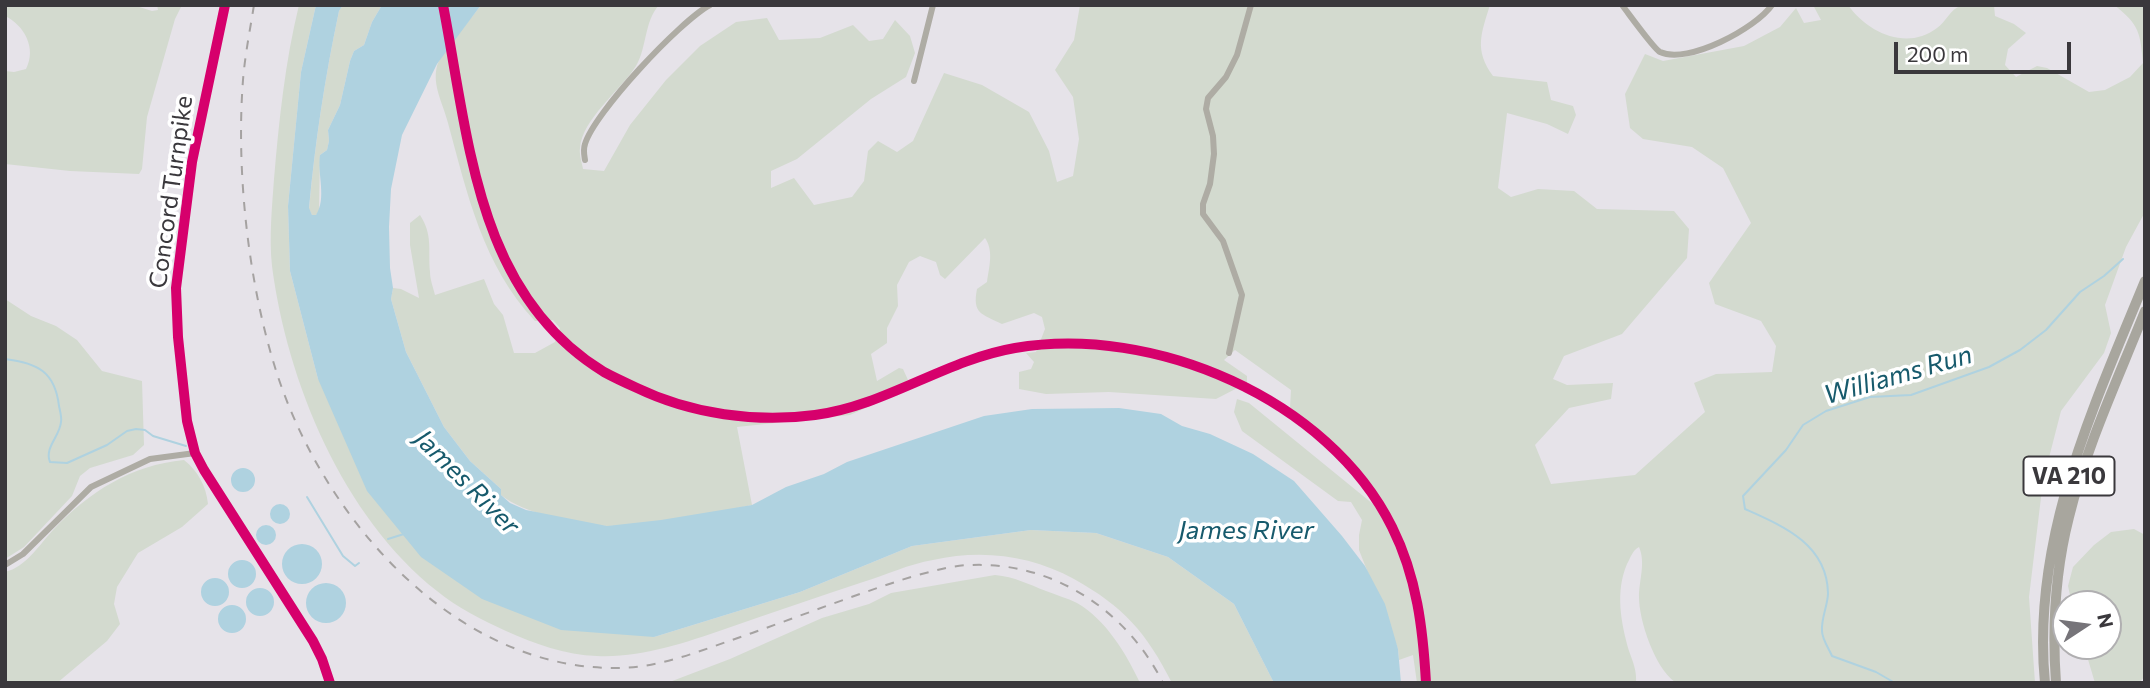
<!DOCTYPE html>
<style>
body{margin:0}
#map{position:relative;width:2150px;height:688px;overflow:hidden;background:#e6e3e9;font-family:Commissioner,sans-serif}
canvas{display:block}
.frame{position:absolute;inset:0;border:7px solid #3a383c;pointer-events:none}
.north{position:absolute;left:2052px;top:590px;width:70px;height:70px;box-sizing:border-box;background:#fff;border:2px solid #b0afb1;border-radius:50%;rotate:77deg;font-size:19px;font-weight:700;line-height:28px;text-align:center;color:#3a383c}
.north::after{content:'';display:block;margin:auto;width:24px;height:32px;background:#767479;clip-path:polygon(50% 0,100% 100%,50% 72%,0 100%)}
.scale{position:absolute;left:1894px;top:42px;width:177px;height:32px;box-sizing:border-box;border:4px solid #3a383c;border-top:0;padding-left:9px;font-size:21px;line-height:24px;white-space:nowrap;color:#3a383c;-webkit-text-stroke:5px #fff;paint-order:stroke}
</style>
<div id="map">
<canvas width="2150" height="688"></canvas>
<div class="frame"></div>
<div class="north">N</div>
<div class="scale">200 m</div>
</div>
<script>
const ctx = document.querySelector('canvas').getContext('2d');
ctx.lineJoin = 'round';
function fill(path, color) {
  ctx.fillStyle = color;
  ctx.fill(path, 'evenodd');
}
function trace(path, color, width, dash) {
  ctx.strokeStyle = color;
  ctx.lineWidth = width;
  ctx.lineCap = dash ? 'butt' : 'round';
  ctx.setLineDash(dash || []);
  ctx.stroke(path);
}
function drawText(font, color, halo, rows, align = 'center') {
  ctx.font = font + ' Commissioner,sans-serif';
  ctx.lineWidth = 7;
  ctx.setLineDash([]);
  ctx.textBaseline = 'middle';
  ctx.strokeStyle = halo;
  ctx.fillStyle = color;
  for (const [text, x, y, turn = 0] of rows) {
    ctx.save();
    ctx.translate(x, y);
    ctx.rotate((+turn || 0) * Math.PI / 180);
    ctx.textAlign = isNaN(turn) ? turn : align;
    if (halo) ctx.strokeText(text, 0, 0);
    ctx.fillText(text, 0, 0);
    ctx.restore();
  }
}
const green = new Path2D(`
 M5 5H133L152 11 158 10 157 5H182L175 19 147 117 142 169 139 174 70 171 5 164V71L14 72 26 69C37 48 24 25 5 16Z
 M299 5H316L301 72 288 206 290 271 318 379 654 637 800 592 912 546 1031 530 1096 533 1168 557 1234 604 1274 683H1172C1146 632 1124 607 1074 579 1031 555 981 549 933 560 909 564 886 575 863 582 817 597 771 613 725 629 684 643 641 658 597 656 565 655 535 644 506 631 482 620 458 608 437 591 343 517 287 382 272 266 269 238 272 207 274 179 279 121 285 62 299 5Z
 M343 5H382L372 22 364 45 354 51 350 61 340 105 328 130 329 141 327 150 320 155 319 212 316 215H312L309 209C315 142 325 77 339 11Z
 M481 5H659C644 22 647 47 636 66 621 90 582 119 580 148 579 154 582 163 583 169L604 171 630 125 666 80 700 46 736 22 767 18 779 40 820 38 853 25 869 41 883 39 895 20 910 36 915 53 906 77 871 99 797 159 771 171V188L794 178 814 205 852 197 864 181 868 151 878 141 897 152 913 141 944 73 982 85 1029 112 1049 151 1057 182 1073 176 1079 139 1073 97 1055 70 1074 40 1080 5H1490C1481 34 1474 50 1493 76L1547 82 1551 100 1573 106 1576 115 1568 134 1547 124 1507 113 1498 188 1511 197 1538 189 1574 191 1597 209 1674 211 1689 229 1687 258 1622 334 1564 356 1553 379 1567 385 1613 383 1611 399 1569 408 1535 445 1551 484 1635 475 1705 412 1694 383 1716 374 1772 372 1776 346 1761 321 1715 304 1709 283 1751 223 1723 168 1692 147 1643 139 1630 128 1625 94 1645 54 1663 61 1744 46 1780 27 1796 8 1804 23 1821 20 1813 5H1848C1868 33 1907 51 1937 28 1946 22 1950 9 1961 6 1970 3 1984 5 1994 5L1995 16 2014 24 2026 33 2008 49 2005 65 2016 77 2037 66 2047 68 2089 92 2105 90 2130 77 2143 63C2140 33 2140 25 2114 5H2145V212L2126 247 2105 305 2111 333 2104 353 2061 411 2043 481 2029 597 2035 683 1675 682C1655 668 1639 621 1639 597 1639 580 1646 563 1639 547 1632 551 1631 557 1627 564 1615 592 1621 623 1629 651 1633 662 1637 671 1636 683H1417L1413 655 1399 660 1398 649 1359 550V535L1362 520 1351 502 1338 501 1242 431 1234 412 1237 399 1249 403 1373 504 1379 498C1356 462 1321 435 1290 408L1291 390 1235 350 1224 360 1247 376V383L1216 399 1109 392 1046 394 1019 389V372L1031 369 1034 362 1026 353 1036 352 1045 329 1042 317 1034 313 1002 324C982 314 972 314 977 289L987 282C989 267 994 251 985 238L945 279 940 275 936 262 920 256 909 262 897 285 898 306 887 328V343L871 354 877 381 899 368 903 369 908 380 883 400 850 415 737 427 752 505C709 514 652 525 608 526 581 526 522 513 501 495V489L470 461 444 427 406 352 391 299 393 288 401 289 419 298 410 245V223L420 215C433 235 428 249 430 272 430 279 433 287 435 295L484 279 494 304 503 315 514 353H535L555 342 560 328 553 320 535 321C483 266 467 193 448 123 443 103 432 86 437 66 440 54 472 18 481 5Z
 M5 299 31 316 56 326 77 340 102 371 142 381 144 445 133 455 90 468 80 476 72 496 24 547 5 559Z
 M184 460C198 471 206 486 208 504L182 527 138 553 117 587 114 604 120 624 107 641 57 683H5V572C26 567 39 545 53 530 89 492 131 465 184 460Z
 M2134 529 2145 535V676L2139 683H2095L2084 646H2108V604H2072L2068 586 2073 567 2094 545 2111 532Z
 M995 575C1015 577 1028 584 1046 591 1056 595 1067 598 1077 603 1106 620 1126 653 1140 683H667L730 659 822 618 869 604 891 593Z`);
const water = new Path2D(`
 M316 5H343L339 11C325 77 315 142 309 208L312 215H316C327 198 317 174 320 155L327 150 329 141 328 130 340 105 350 61 354 51 364 45 372 22 382 5H481L437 64 402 135 391 189 389 227 390 268 393 288 391 299 406 352 444 427 470 461 501 489V495L510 503 526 510 607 526 661 520 752 505 786 487 824 474 847 462 984 416 1032 409 1119 408 1161 414 1182 426 1210 434 1253 454 1294 481 1342 536 1365 566 1385 604 1398 649 1401 683H1274L1234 604 1168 557 1096 533 1031 530 912 546 800 592 654 637 561 630 482 599 421 557 367 491 318 379 290 271 288 206 301 72Z
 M231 480a12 12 0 1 1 24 0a12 12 0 1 1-24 0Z
 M270 514a10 10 0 1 1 20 0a10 10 0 1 1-20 0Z
 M256 535a10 10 0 1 1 20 0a10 10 0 1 1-20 0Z
 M282 564a20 20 0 1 1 40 0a20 20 0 1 1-40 0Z
 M228 574a14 14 0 1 1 28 0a14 14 0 1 1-28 0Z
 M201 592a14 14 0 1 1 28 0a14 14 0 1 1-28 0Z
 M306 603a20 20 0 1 1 40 0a20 20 0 1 1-40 0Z
 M246 602a14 14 0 1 1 28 0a14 14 0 1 1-28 0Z
 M218 619a14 14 0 1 1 28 0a14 14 0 1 1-28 0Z`);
const stream = new Path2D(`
 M5 359C38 363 55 372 59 406 60 411 62 418 61 422 60 436 44 448 50 462L67 463 107 445 127 431 136 429 145 430 153 436 186 446
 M307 497 343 556 355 566 359 563
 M388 539 404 534
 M1895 683 1876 672 1832 656C1829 649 1822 639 1822 631 1821 618 1828 605 1828 593 1827 544 1783 526 1745 509L1743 496 1786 450 1803 425 1826 411 1870 397 1911 395 1989 367 2020 350 2046 330 2080 292 2104 276 2123 259`);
const minor = new Path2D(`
 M1622 5C1629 14 1654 49 1660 52 1688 65 1756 28 1772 5
 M914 81 933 5
 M585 160C584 154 583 150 585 144 594 113 680 21 710 5
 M1229 353 1242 295 1223 241 1203 214V204L1210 184 1214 154 1213 136 1206 109 1208 98 1226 77 1237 55 1251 5
 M5 565 23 554 91 487 150 459 195 453`);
const tertiary = new Path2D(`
 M225 5 192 162 176 288 178 337 187 421 195 453 204 470 313 641 322 659 330 683`);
const trunk = new Path2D(`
 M2045 683C2031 541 2092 410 2145 281
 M2056 683C2052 627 2055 572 2069 517 2086 447 2118 379 2145 311`);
const rail = new Path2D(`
 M254 5C250 30 245 55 243 80 236 170 248 279 274 364 318 511 449 667 613 668 655 669 694 653 732 640 793 619 853 595 914 576 934 571 953 565 972 565 1054 562 1127 611 1163 683`);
const cycleway = new Path2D(`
 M225 5 192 162 176 288 178 337 187 421 195 453 204 470 313 641 322 659 330 683
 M443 5C469 138 476 294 604 372 615 378 626 383 637 388 691 414 756 423 815 415 885 406 945 360 1015 348 1153 324 1329 399 1392 527 1417 577 1423 629 1426 683`);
const shields = [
 [2069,476,91]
];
const shieldNames = [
 ["VA 210",2069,476]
];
const streetNames = [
 ["Concord Turnpike",171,192,-82]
];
const waterNames = [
 ["Williams Run",1898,375,-16],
 ["James River",467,482,45],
 ["James River",1246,530]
];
fill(green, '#d3dacf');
fill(water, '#afd2e0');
trace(stream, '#afd2e0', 2);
trace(minor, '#aeaca4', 6);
trace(tertiary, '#aeaca4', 8);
trace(trunk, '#a8a69e', 10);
trace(rail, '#a5a2a1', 2, [9, 9]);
trace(cycleway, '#d6006c', 10);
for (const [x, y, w] of shields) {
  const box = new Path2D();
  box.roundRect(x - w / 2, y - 19.5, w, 39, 5);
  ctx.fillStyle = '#fff';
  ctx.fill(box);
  trace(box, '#3a383c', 2);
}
drawText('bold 23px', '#3a383c', null, shieldNames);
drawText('24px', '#3a383c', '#fff', streetNames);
drawText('italic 26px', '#175a6c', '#fff', waterNames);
</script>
